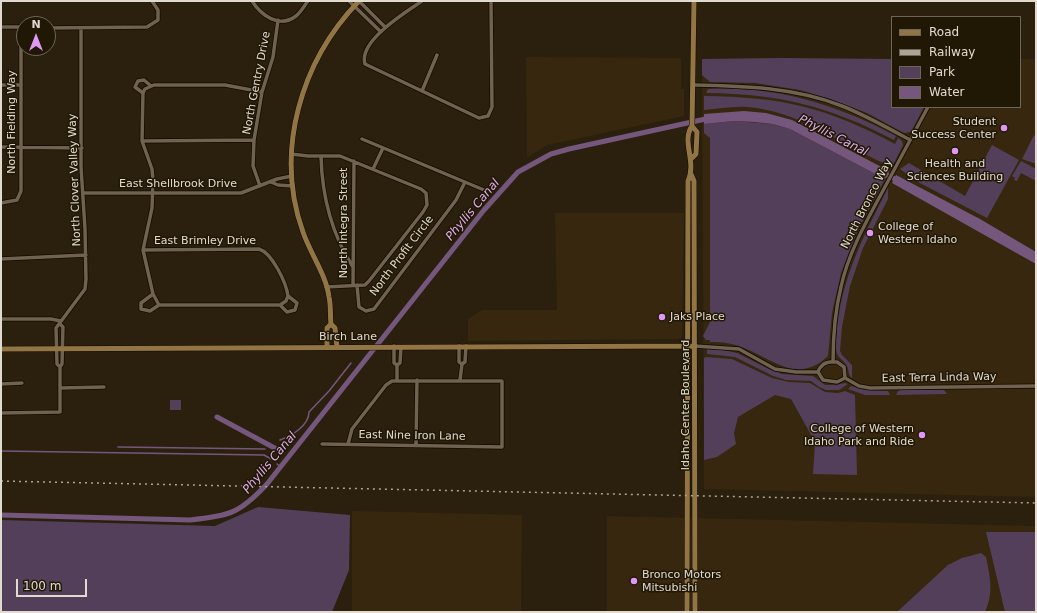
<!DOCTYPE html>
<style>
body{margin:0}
#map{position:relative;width:1037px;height:613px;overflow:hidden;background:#2b200e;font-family:"DejaVu Sans",sans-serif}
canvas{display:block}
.frame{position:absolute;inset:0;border:2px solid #e1dacf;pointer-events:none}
.legend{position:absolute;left:891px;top:16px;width:130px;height:92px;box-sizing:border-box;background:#211705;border:1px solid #6e6556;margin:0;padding:5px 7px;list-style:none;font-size:12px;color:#e1dacf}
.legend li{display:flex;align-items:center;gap:8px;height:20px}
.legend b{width:20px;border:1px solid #6e6556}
.north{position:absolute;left:16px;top:16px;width:40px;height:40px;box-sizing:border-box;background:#211705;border:1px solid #6e6556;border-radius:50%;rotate:0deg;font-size:11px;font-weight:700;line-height:16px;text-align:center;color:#e1dacf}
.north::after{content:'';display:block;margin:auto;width:14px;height:18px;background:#de98f3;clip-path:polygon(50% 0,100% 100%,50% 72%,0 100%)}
.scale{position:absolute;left:16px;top:579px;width:71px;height:18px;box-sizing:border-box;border:2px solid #e1dacf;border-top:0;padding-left:5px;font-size:12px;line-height:14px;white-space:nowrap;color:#e1dacf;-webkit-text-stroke:3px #211705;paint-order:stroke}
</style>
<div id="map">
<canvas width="1037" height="613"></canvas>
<div class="frame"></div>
<ul class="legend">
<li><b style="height:5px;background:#917544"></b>Road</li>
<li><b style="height:5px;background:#aca497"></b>Railway</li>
<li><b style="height:11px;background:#533f59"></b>Park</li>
<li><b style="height:11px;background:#75577e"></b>Water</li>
</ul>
<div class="north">N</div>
<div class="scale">100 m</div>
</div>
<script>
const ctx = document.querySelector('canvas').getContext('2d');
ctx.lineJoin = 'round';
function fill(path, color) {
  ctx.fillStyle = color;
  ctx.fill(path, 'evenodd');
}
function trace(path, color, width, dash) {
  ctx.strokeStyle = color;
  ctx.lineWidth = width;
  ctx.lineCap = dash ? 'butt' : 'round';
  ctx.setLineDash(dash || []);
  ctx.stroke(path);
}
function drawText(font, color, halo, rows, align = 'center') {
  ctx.font = font + ' "DejaVu Sans",sans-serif';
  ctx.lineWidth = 3;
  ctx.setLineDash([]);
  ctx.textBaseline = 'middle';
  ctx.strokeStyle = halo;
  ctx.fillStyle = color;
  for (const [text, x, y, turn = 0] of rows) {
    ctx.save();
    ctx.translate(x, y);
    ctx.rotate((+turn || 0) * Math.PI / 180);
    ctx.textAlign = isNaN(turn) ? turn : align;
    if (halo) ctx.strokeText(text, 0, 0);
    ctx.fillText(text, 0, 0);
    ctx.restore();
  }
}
const built = new Path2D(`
 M526 57 681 58V89H684V116L548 145 527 157Z
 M780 58 892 107H1020V59H1036V497L704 489 702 59Z
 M555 213H684L682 337 677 339 468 341V319L482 310H557Z
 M352 511 522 515 521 612H352Z
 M607 516 1036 526V612H607Z`);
const green = new Path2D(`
 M780 58 892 59V107H924L911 132 904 133 867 113 830 99 800 90 755 83 710 82 702 75V59Z
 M708 89C775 85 838 105 896 136L894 140C828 106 781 94 706 93Z
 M704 96C782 97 826 107 895 144L898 138 902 141 903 145 893 165 883 163C838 142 798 111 747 107 733 106 718 109 704 110Z
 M733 121 773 124 790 129 885 179 857 232 841 273 832 313 828 356C798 385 773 359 744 348 733 343 722 342 710 342V340H706L703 336 710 322V138L704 133V124Z
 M1034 135 1036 138V164L1022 159Z
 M992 145 1019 160 987 218 918 182 900 169 909 163 965 196Z
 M1021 161 1036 169V181L1021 173 1017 181 1014 180 1015 178 1012 176Z
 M888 188V199L863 248 850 286 842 327 840 351 842 355 852 365V378C848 375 849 371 847 366 844 360 837 358 836 350 836 288 861 241 888 188Z
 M707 349 723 350 737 353 769 369 782 374 813 376 825 385H836L845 383 848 384 839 390H826L819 387 811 381 786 380 773 376 735 357 707 354Z
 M706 357 732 359 772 378 789 382 810 383 825 392 838 393 845 391 855 395 857 475 813 474 815 442 791 399 775 395 738 417 734 433 736 444 717 457 704 460V358Z
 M851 386 865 390 888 391 890 395H865L848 389Z
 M901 390H944L947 394 896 395 898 391Z
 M170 400H181V410H170Z
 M258 507 350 515 349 570 332 612H1V520L215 526Z
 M986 532H1036V612H1005Z
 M981 553 986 557C990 577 994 593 985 612H897L948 565 962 558Z`);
const water = new Path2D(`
 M744 111 766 113 792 120 889 171 885 179 790 129 773 124 754 122 733 121 704 124V114Z
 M896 175 980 219 1036 252V264L892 183Z`);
const stream = new Path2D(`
 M280 440C291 436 309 426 309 412L329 391 351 363
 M118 447 265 449
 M1 451 264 455 273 460
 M277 464 281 467`);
const canal = new Path2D(`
 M881 172 901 182
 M217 417 282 452
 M1 515 190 520C230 516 240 513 267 484L484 210 518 172 551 154 569 149 710 118`);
const street = new Path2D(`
 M252 1C261 15 279 29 296 16 301 12 304 6 308 1
 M349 1 381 32
 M359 1 385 27
 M422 1C406 12 358 41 365 64L479 118 488 116 492 107 491 1
 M1 27H24
 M48 28 147 27 158 20V10L152 1
 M1 85H21
 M693 85C743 86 794 87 842 106 865 115 888 128 910 140
 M422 91 437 55
 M143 93 135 87 138 81 144 80 151 86
 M362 139 484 190
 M142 141 254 140
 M1 147 82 148
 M291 154 308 156H340L421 189 426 193 427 205 423 212 369 281 365 285 326 287
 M321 156C322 197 331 233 353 267
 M373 169 383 148
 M271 182 278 185 293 186
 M260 186 253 166 254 140 262 92 273 57 278 20
 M83 193H241L277 179 292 176
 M1 203 17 200 21 191V27
 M143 250 259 249C272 253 286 282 288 296
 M1 259 86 255
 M353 285 354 161
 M357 285 359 307 366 311 374 309 456 200 465 182
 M153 294 141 303V309L150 311 159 305
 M159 305 153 294 143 250 152 208 153 180 152 169 142 141 143 93 145 89 154 85H225L262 92
 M159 305H280L286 301 288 296
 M280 305 287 312 295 310 297 303 288 296
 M1 319H51L61 321
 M394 346V363L397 365
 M459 346V362L462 364
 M695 346 739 349 775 369 796 372H818
 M833 362C833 337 835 311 841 287 849 250 869 217 886 185 900 159 914 133 928 107
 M837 362 844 367 845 378 837 382 823 380 818 372C821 363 828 361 837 362Z
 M60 367 57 364 56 328 85 289 86 279 85 229 81 167V28
 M845 378 859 386 870 388 1036 386
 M397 380V365L400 363 401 347
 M460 380 462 364 465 362 466 346
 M1 384 22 383
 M60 388 104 387
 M1 413 60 412V367L62 364 63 327 60 324
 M322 444 502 447V381H392L386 385 352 429 348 444
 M416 445 417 380`);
const secondary = new Path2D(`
 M692 158 696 154 697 132 692 126
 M691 174 694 181 695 612
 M327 347V328L331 324
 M337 347 335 328 331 324C330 315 331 305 329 297 326 274 310 253 303 232 274 151 301 61 359 1
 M1 349 695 346
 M687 612 688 181C697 161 681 142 692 126L694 1`);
const rail = new Path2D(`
 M1 481 1036 503`);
const markers = [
 [1004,128,4,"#de98f3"],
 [955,151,4,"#de98f3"],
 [870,233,4,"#de98f3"],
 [662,317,4,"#de98f3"],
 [922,435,4,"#de98f3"],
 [634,581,4,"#de98f3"]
];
const streetNames = [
 ["North Gentry Drive",257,83,-79],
 ["North Fielding Way",12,122,-90],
 ["North Clover Valley Way",75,180,-92],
 ["East Shellbrook Drive",178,184],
 ["North Bronco Way",867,204,-63],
 ["North Integra Street",344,223,-90],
 ["East Brimley Drive",205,241],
 ["North Profit Circle",402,256,-53],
 ["Birch Lane",348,337],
 ["East Terra Linda Way",939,378,-1],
 ["Idaho Center Boulevard",686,405,-90],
 ["East Nine Iron Lane",412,436,1]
];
const poiNames = [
 ["Student",996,122,"right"],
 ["Success Center",996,135,"right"],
 ["Health and",955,164,"center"],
 ["Sciences Building",955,177,"center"],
 ["College of",878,227],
 ["Western Idaho",878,240],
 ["Jaks Place",670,317],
 ["College of Western",914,429,"right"],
 ["Idaho Park and Ride",914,442,"right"],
 ["Bronco Motors",642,575],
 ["Mitsubishi",642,588]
];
const waterNames = [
 ["Phyllis Canal",833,136,27],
 ["Phyllis Canal",473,210,-50],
 ["Phyllis Canal",270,463,-50]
];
fill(built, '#36270e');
fill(green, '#533f59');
fill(water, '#75577e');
trace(stream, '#75577e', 1.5);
trace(canal, '#75577e', 5);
trace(street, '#130900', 5);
trace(secondary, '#130900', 6);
trace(street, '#6f624e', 3.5);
trace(secondary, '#917544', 5);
trace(rail, '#aca497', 1.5, [2, 4]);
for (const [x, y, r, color] of markers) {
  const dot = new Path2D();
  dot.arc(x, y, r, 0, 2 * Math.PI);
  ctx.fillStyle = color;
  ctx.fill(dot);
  trace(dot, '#211705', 1.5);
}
drawText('11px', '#e1dacf', '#211705', streetNames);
drawText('11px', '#e1dacf', '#211705', poiNames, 'left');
drawText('italic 12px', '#deaeec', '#211705', waterNames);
</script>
